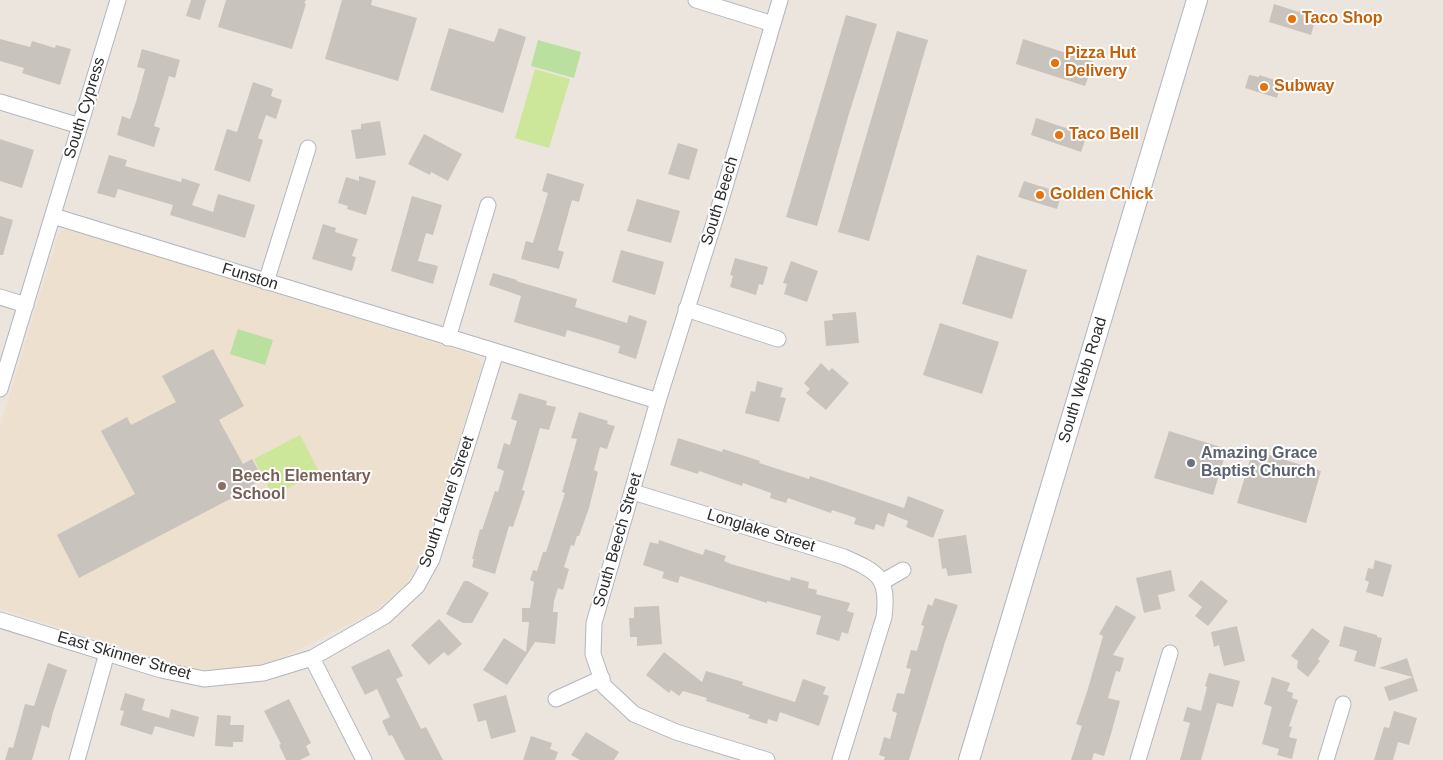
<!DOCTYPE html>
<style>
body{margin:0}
canvas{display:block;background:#ece5de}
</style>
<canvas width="1443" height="760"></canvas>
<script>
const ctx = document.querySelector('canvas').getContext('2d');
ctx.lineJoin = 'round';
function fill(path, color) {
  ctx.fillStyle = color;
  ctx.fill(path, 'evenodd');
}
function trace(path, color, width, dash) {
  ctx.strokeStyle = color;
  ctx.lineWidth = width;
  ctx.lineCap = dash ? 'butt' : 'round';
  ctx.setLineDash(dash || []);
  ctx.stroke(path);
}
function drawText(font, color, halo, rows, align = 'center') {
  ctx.font = font + ' Helvetica,sans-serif';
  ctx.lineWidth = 4;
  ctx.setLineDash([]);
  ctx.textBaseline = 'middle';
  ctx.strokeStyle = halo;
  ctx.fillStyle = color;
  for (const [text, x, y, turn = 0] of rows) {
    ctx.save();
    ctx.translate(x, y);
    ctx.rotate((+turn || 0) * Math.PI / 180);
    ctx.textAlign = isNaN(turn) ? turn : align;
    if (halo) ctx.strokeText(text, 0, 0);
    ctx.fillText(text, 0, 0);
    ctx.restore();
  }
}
const education = new Path2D(`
 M62 230H72L473 355 479 360 482 366 427 544 417 567 406 584 373 612 282 658 261 665 227 672 196 668 176 664 0 609V427L58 235Z`);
const green = new Path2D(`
 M538 40 581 52 574 78 531 66Z
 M238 329 273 340 265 365 230 354Z`);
const pitch = new Path2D(`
 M535 69 570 79 549 148 515 138Z
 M300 435 319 472 273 496 254 459Z`);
const building = new Path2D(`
 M191 0H206L200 20 186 16Z
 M226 0H306L304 3 306 4 292 49 218 27Z
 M342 0H372L371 5 417 18 398 81 325 59Z
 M1274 4 1299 12 1300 10 1317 14 1311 35 1269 22Z
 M846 15 877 24 848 117 817 226 786 217Z
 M449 28 494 42 499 28 526 37 503 113 430 90Z
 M897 31 928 40 869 241 838 232Z
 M0 39 30 47 32 41 55 48 56 45 71 49 60 85 22 73 24 68 0 61Z
 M1023 39 1094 62 1085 86 1016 64Z
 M142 49 180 60 175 78 169 76 164 94 154 126 160 128 154 147 117 135 122 116 130 119 136 102 145 69 137 67Z
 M1249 75 1259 77V75L1275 80V82L1281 84 1277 98 1245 88Z
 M253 82 273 89 271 96 282 100 276 119 266 115 258 138 263 140 250 182 214 170 227 129 237 132Z
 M1036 118 1087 135 1081 152 1031 135Z
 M380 121 386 155 356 159 351 130 361 129V124Z
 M424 134 462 154 448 181 431 172 430 175 408 164Z
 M0 139 34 150 22 188 0 181Z
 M678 143 698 149 689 180 668 174Z
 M109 155 127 160 125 166 181 182 182 178 200 184 192 205 213 212 218 194 255 205 245 238 170 215 173 205 118 189 115 198 97 193Z
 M547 173 584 184 579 202 572 200 558 250 564 252 559 269 521 259 526 241 533 243 548 193 542 191Z
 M359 176 376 181 366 215 347 209 348 206 338 203 346 177 359 181Z
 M1024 181 1062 193 1057 209 1018 197Z
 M412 196 442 205 433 235 426 233 418 261 438 266 433 284 391 271Z
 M637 199 680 211 671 243 627 231Z
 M0 216 13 220 3 255H0Z
 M323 224 336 228 335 232 358 239 352 256 356 257 352 271 312 259Z
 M621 250 664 262 655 295 612 282Z
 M977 255 1027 270 1012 319 962 304Z
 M735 258 768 267 763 285 759 284 756 295 730 287 733 276 730 275Z
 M791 261 818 271 807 302 784 294 787 284 783 283Z
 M493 273 517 280 516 281 577 299 575 307 627 323 629 315 647 321 636 359 618 353 620 346 601 340 567 330 565 337 514 322 521 296 489 285Z
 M856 312 859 343 826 346 824 321 833 320 832 314Z
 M940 323 999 342 982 394 923 375Z
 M213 349 244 406 219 420 243 464 252 459 263 479 252 485 253 487 79 578 57 535 135 494 101 431 127 417 131 425 176 402 162 376Z
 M821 363 829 371 832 368 849 383 826 410 806 393 810 389 804 383Z
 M757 381 783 388 780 397 786 398 779 422 745 413 751 391 755 392Z
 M519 393 547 401 546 405 556 407 549 430 540 428 522 490 525 491 513 527 509 526 495 574 472 567 474 559H472L480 529 482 530 495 491 498 492 504 471 497 468 504 443 510 445 517 421 511 419Z
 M579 412 608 421 607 424 615 426 607 449 600 447 594 470 598 472 589 508 579 536H577L574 546 571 545 564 567 569 569 563 590 558 588 554 601 553 612H558L555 644 535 642 507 685 483 670 504 638 526 652 529 622H522V608H530L534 582 530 580 533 570 537 571 543 552H546L565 493 562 492 577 439 571 438Z
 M1169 431 1227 449 1213 495 1154 478Z
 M678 438 722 452 723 449 760 461 759 463 809 479 810 476 904 508 908 496 944 510 933 538 906 527 908 521 888 513 884 527 876 524 874 530 854 524 856 518 832 510 831 513 788 498 786 503 770 498 771 493 743 483 742 486 699 471 698 474 670 465Z
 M1253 450 1321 471 1306 523 1237 503Z
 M966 535 972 573 948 576 946 568 942 569 938 539Z
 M659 540 703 555 705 549 726 556 724 561 731 564 790 581 791 577 809 582 808 588 817 590 816 594 850 603 847 611 854 613 848 634 842 632 839 641 816 634 821 616 767 601V603L748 597 680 576 678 583 662 578 664 572 643 565 650 542 658 544Z
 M1375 560 1392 565 1383 597 1366 592 1369 582 1365 580 1368 568 1373 569Z
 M1171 570 1175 591 1158 595 1161 609 1144 613 1136 578Z
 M1201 580 1228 601 1208 626 1195 616 1202 607 1188 596Z
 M464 581H468L489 593 472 623H463L446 614Z
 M935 598 958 605 945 642 909 760H884L885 757 879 755 884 737 890 739 897 713 892 711 897 693 904 694 911 669 906 668 911 650 917 651 924 626 921 625 928 604 932 606Z
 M1116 605 1136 617 1113 655 1124 658 1120 672 1116 671 1108 698 1120 701 1111 734 1104 756 1094 753 1092 760H1071L1082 726 1076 724 1087 692 1103 636 1099 634Z
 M659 606 662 644 637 646V637H630L629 618H634V607Z
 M439 619 462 644 448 656 444 652 429 665 411 645Z
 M1237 626 1245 661 1224 666 1219 645 1214 647 1211 632Z
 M1344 626 1377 635V637L1382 638 1375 667 1354 661 1357 651 1339 646Z
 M1312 628 1330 641 1318 659 1320 661 1308 677 1297 668 1298 661 1291 656Z
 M389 649 403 676 396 679 421 729 426 727 443 760H405L392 735 389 736 382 721 390 717 377 689 365 695 351 667Z
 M664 652 702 682 706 671 743 682 742 685 795 702 803 679 826 687 823 694 829 696 819 726 780 712 777 722 768 719 767 724 748 718 750 715 706 701 707 698 683 691 679 696 671 690 669 693 646 675Z
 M1407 658 1418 691 1389 701 1384 687 1413 677 1379 668Z
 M48 663 67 670 53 712 49 728 42 725 32 760H5L9 747 13 748 25 704 34 706Z
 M1209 673 1240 681 1233 707 1217 703 1201 760H1180L1190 723 1183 721 1187 707 1201 711 1207 687 1205 686Z
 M1272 677 1290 683 1287 691 1293 693 1292 698 1298 700 1289 726 1292 727 1289 737 1297 739 1292 759 1277 755 1279 749 1262 744 1272 707 1264 704Z
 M125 693 145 699 142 710 169 718 171 709 199 717 194 737 155 726 152 735 120 725 124 711 120 710Z
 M506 695 516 732 491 739 486 720 478 722 473 704Z
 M289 699 311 743 306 746 310 755 300 760H286L279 745 281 744 264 711Z
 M1394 711 1417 718 1409 745 1398 742 1393 760H1374L1384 727 1389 728Z
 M217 715 231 716 230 725H244L243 742H233V747L215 746Z
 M586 732 619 752 614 760H580L571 755Z
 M531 736 552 743 550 749 558 752 555 760H523Z`);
const street = new Path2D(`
 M696 0 773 24
 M0 102 80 126
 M53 216 658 401
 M266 282 308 148
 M0 297 26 305
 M686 309 778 339
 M448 338 488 205
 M0 389 118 0
 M633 492 844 557C878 572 889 577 884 617L840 760
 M882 582 903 570
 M0 620 161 670 204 679 263 673 312 658 385 616 417 586 432 559 496 352
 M312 658 364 760
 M556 699 602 678
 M77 760 107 653
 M767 760 676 732 634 714 604 686 593 654 594 623 607 578 658 401 719 207 780 0
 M1138 760 1170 653
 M1326 760 1343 704`);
const secondary = new Path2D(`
 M969 760 1197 0`);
const markers = [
 [1292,19,5,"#e8710a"],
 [1055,63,5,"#e8710a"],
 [1264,87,5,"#e8710a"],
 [1059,135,5,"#e8710a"],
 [1040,195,5,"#e8710a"],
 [1191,463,5,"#6b7280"],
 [222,486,5,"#8d6e63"]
];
const foodNames = [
 ["Taco Shop",1302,19],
 ["Pizza Hut",1065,54],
 ["Delivery",1065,72],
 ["Subway",1274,87],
 ["Taco Bell",1069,135],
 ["Golden Chick",1050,195]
];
const streetNames = [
 ["South Cypress",85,108,-73],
 ["South Beech",720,201,-73],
 ["Funston",250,277,17],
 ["South Webb Road",1083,380,-73],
 ["South Laurel Street",447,502,-71],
 ["Longlake Street",761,531,17],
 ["South Beech Street",618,540,-74],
 ["East Skinner Street",124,656,16]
];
const worshipNames = [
 ["Amazing Grace",1201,454],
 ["Baptist Church",1201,472]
];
const educationNames = [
 ["Beech Elementary",232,477],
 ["School",232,495]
];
fill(education, '#ede0ce');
fill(green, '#b9e09e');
fill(pitch, '#cce69a');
fill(building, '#c8c3bc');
trace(street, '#b1b5be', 17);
trace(secondary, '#b1b5be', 22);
trace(street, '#fff', 15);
trace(secondary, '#fff', 20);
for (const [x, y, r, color] of markers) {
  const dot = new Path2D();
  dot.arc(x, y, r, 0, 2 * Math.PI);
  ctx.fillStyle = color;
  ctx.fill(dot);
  trace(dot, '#fff', 2);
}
drawText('bold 16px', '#c56008', '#fff', foodNames, 'left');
drawText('16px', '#2b2b2b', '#fff', streetNames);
drawText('bold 16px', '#5b616d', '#fff', worshipNames, 'left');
drawText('bold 16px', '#785e54', '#fff', educationNames, 'left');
</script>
